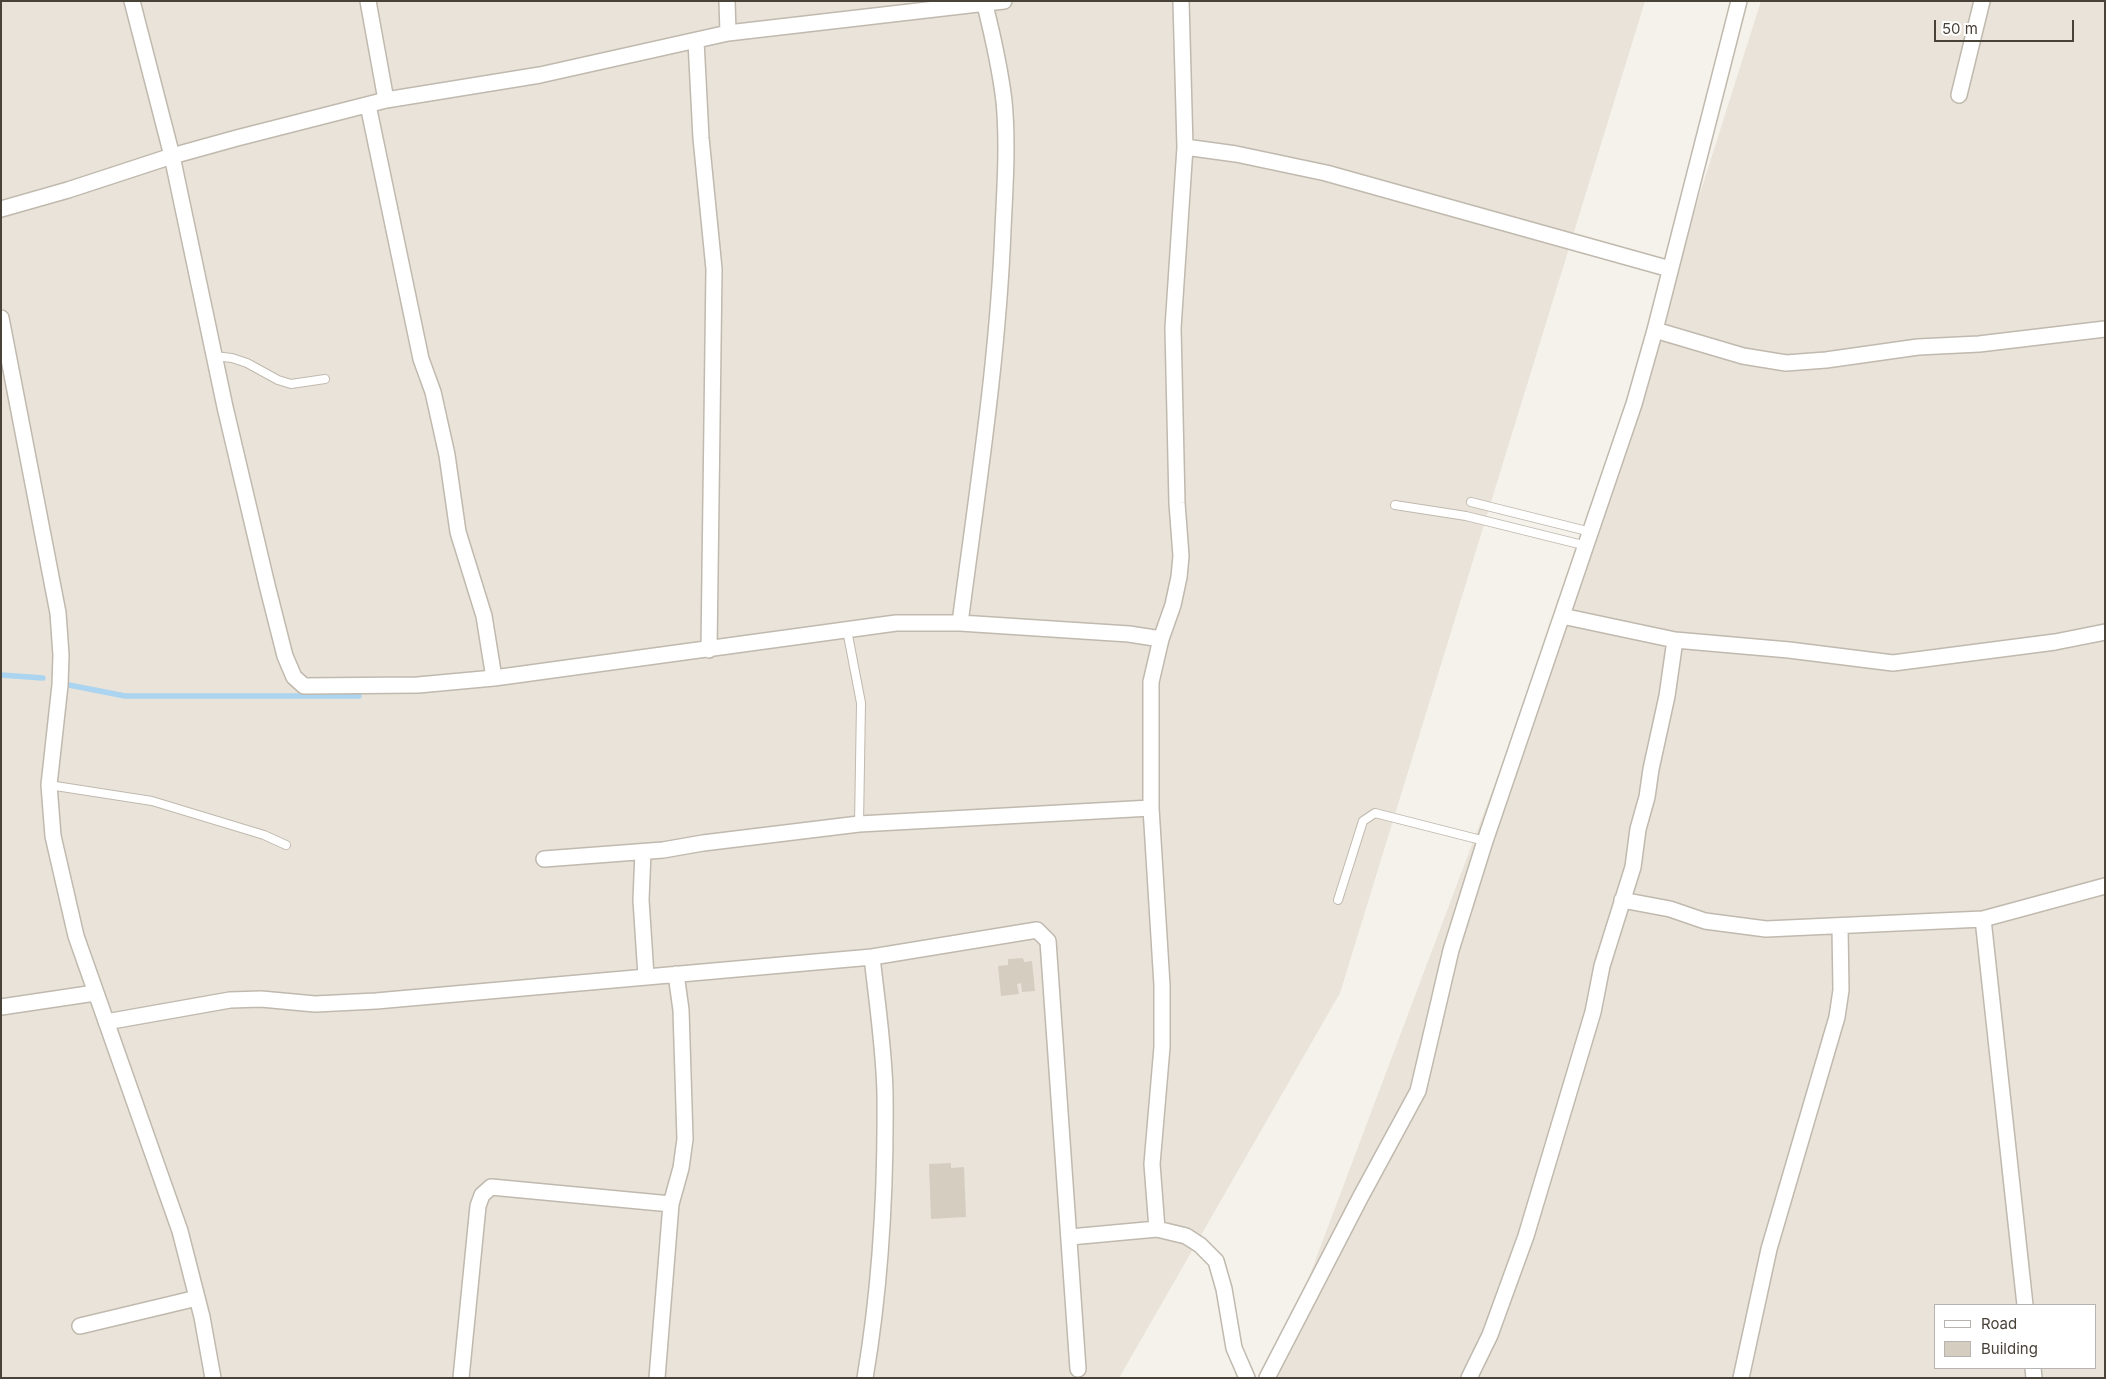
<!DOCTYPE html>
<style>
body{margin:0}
#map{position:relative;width:2106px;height:1379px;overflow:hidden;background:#f5f2eb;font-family:Inter,sans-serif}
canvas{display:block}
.frame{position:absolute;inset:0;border:2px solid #494239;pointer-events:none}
.legend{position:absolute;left:1934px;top:1304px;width:162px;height:65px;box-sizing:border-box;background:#fff;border:1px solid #b6b3b0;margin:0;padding:6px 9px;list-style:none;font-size:15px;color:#494239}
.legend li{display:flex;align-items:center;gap:10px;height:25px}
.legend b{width:25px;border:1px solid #b6b3b0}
.scale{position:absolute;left:1934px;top:20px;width:140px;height:22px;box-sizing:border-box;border:2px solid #494239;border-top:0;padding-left:6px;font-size:15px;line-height:18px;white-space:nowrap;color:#494239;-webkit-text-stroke:4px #fff;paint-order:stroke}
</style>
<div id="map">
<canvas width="2106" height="1379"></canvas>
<div class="frame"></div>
<ul class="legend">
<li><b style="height:6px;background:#fff"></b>Road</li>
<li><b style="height:14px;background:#d6cdc1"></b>Building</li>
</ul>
<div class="scale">50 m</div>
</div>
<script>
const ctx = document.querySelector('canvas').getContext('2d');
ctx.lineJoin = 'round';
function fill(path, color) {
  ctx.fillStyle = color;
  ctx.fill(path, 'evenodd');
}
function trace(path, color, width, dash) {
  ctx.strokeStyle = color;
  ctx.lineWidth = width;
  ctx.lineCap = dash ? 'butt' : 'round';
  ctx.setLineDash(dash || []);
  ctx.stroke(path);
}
const residential = new Path2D(`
 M1 1H1645L1340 993 1119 1378H1Z
 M1761 1H2105V1378H1271L1610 478ZM1935 1305H2095V1368H1935Z`);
const stream = new Path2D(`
 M1 675 43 678
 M69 685 125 696H359`);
const building = new Path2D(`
 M1023 958 1024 962 1032 961 1035 991 1022 992 1021 983 1017 984 1019 994 1001 996 998 966 1008 965V959Z
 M951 1163V1168L964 1167 966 1217 931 1219 929 1164Z`);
const service = new Path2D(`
 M214 356 232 358 247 363 278 380 291 384 325 379
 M1471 502 1591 532
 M1395 505 1466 516 1587 546
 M847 630 861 703 859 824
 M49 785 152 801 264 835 286 845
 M1338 900 1363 821 1375 813 1485 841`);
const minor = new Path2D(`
 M132 1 172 156 225 407 267 585 285 656 294 677 304 686 418 685 494 678 896 623H960L1129 634 1161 639
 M368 1 386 100
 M727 1 728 33
 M696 41 701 138 714 269 709 650
 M1959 95 1982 1
 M368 105 421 359 433 392 447 455 458 532 484 616 494 678
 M1185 147 1236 154 1326 173 1670 269
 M1 209 68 190 172 156 237 138 386 100 540 75 728 33 1004 1
 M1 318 58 613 61 655 60 685 49 785 53 836 76 936 180 1231 202 1317 213 1378
 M1655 330 1743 356 1786 363 1826 360 1918 347 1979 344 2105 329
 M1562 616 1675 640 1789 650 1893 663 2055 642 2105 632
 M960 623C977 492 998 361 1003 229 1005 187 1008 143 1004 101 1000 68 993 37 985 5
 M643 852 641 900 646 976
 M544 859 663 850 703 843 859 824 1151 808
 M1622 900 1670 909 1705 921 1766 929 1983 919 2105 886
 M1983 919 2025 1305
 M1 1007 95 993
 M106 1022 230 1000 261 999 315 1004 376 1001 872 957 1037 930 1048 941 1078 1369
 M1157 1229 1152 1164 1162 1047V985L1151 808V682L1161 639 1173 605 1179 577 1181 556 1177 503 1173 328 1185 147 1181 1
 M1070 1237 1157 1229 1186 1236 1200 1245 1216 1261 1224 1289 1234 1348 1247 1378
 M80 1326 197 1298
 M2033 1368 2034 1378
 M461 1378 478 1206 482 1195 491 1187 671 1204
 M657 1378 671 1204 681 1168 685 1139 681 1010 676 974
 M865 1378C881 1284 886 1188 885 1093 884 1048 877 1002 872 957
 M1267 1378 1360 1198 1418 1091 1451 950 1485 841 1634 404 1655 330 1739 1
 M1469 1378 1490 1335 1526 1236 1593 1012 1602 966 1633 867 1638 829 1647 797 1651 769 1667 696 1675 640
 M1741 1378 1769 1249 1837 1017 1841 990 1840 927`);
fill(residential, '#e9e3d9');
trace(stream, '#aad4ef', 5.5);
fill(building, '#d6cdc1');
trace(service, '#c0b9ae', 10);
trace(minor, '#c0b9ae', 18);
trace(service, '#fff', 8);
trace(minor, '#fff', 15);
</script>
